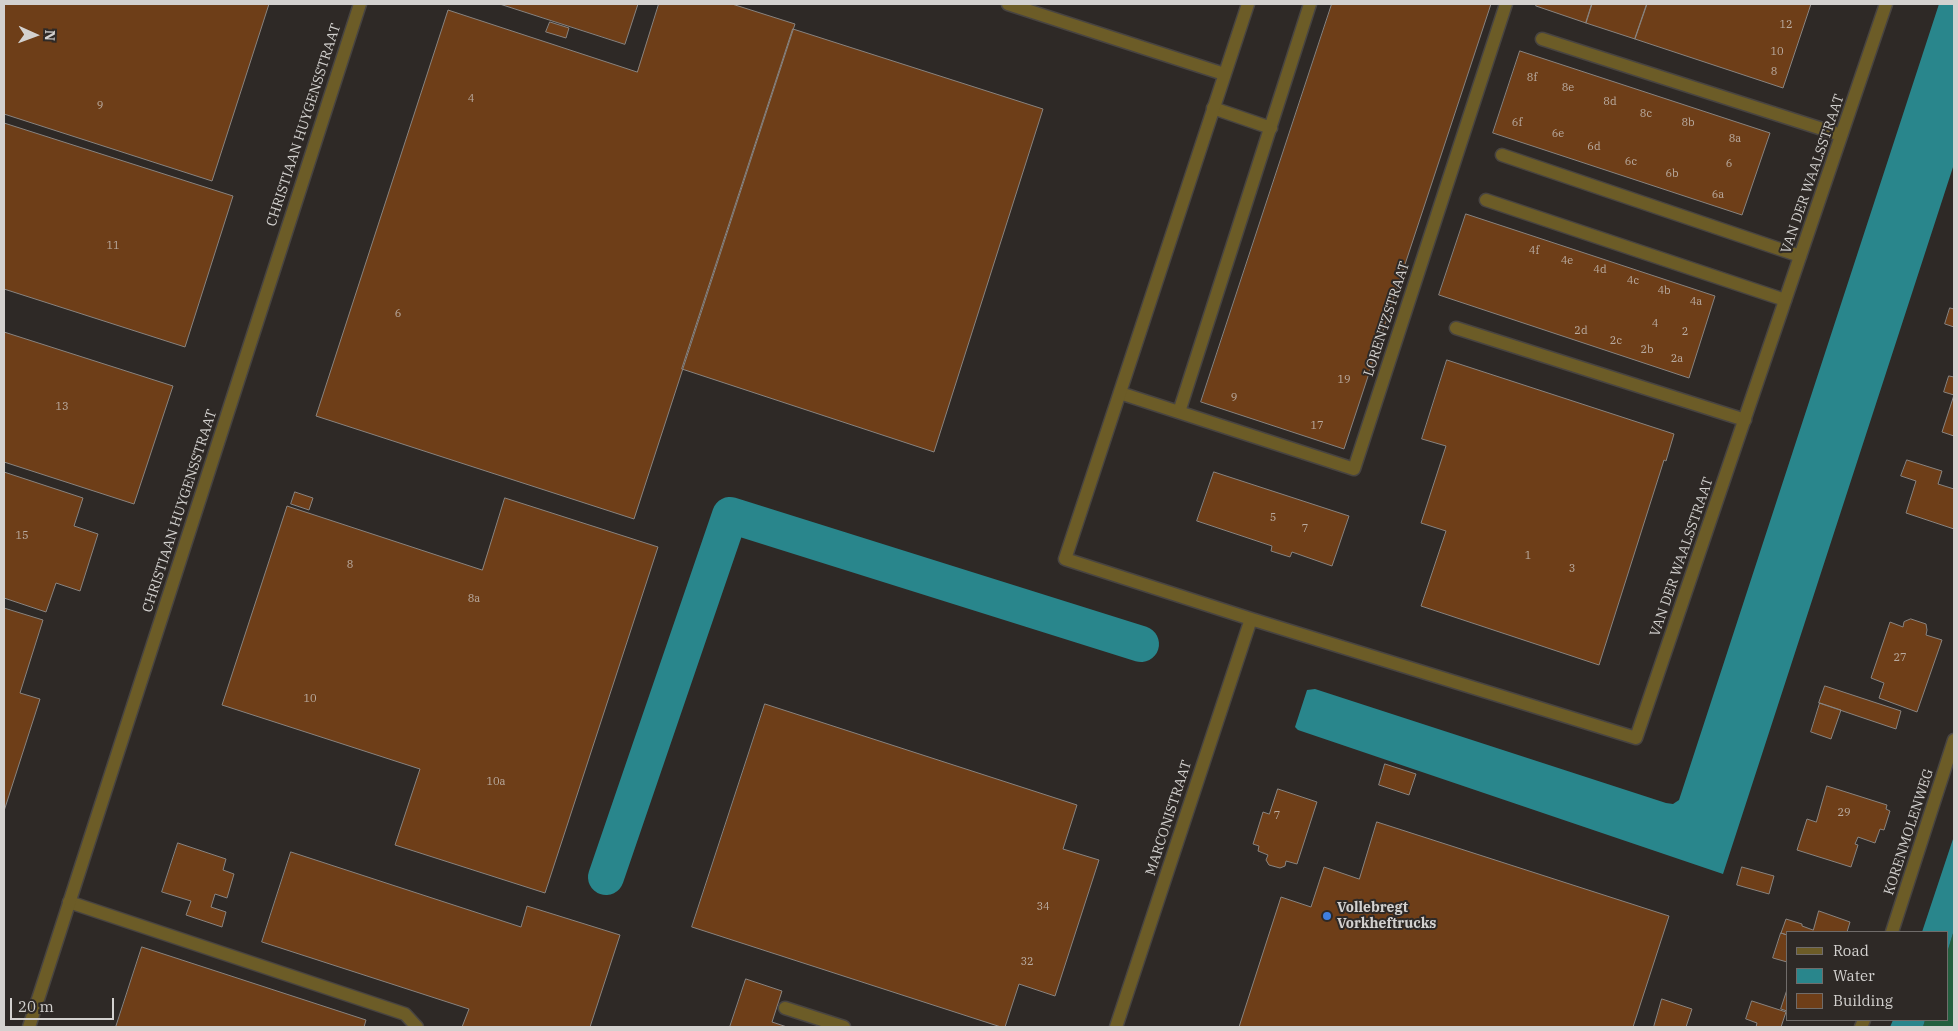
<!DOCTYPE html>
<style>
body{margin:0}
#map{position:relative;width:1958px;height:1031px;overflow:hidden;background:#2e2926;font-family:"IBM Plex Serif",serif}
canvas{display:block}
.frame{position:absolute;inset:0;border:5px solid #d3d1cf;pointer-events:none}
.legend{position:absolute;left:1786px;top:931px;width:162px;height:90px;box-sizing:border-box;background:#2e2926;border:1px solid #706c6a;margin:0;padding:6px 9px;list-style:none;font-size:15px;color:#d3d1cf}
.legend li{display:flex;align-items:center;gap:10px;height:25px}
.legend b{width:25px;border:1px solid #706c6a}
.north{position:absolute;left:10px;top:10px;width:50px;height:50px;-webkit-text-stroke:4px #2e2926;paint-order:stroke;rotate:92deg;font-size:14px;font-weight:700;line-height:20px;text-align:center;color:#d3d1cf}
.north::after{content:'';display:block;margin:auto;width:18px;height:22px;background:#d3d1cf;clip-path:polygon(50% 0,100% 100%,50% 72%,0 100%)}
.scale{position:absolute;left:10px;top:998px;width:104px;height:22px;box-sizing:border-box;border:2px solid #d3d1cf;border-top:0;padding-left:6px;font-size:15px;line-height:18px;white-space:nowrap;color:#d3d1cf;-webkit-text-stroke:4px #2e2926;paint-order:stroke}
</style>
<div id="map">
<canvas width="1958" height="1031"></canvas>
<div class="frame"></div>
<ul class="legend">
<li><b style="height:6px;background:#6c5c27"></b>Road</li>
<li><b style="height:14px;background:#29868c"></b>Water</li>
<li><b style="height:14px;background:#6e3e18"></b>Building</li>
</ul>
<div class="north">N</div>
<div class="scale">20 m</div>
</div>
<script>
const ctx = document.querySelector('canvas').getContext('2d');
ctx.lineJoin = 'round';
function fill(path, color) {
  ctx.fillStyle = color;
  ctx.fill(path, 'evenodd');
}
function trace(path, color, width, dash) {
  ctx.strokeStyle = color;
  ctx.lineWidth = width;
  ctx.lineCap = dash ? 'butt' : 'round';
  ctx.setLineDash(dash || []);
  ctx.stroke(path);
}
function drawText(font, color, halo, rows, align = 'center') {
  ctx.font = font + ' "IBM Plex Serif",serif';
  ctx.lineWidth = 4;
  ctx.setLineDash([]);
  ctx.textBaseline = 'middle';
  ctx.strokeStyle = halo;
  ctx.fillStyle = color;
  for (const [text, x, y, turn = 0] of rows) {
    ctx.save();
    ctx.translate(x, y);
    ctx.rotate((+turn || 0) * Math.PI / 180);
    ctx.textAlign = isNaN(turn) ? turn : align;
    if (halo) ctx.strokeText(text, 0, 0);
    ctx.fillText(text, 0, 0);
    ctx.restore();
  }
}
const green = new Path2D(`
 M1954 930V1027H1923L1925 1020H1947V953Z`);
const water = new Path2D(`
 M1939 4H1954V164L1723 874 1298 730 1295 727 1307 690 1315 689 1666 803 1673 804 1679 800Z
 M1954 836V930L1947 953V932H1922Z
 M1893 1020H1925L1923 1027H1890Z`);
const canal = new Path2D(`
 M606 877 730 515 1141 644`);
const building = new Path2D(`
 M4 4H269L212 181 4 114Z
 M500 4H638L625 44Z
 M659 4H732L795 24 634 519 316 416 448 10 637 72Z
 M1332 4H1491L1344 449 1201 402Z
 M1537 4H1592L1586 23 1536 6Z
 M1592 4H1647L1635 39 1586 23Z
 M1647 4H1811L1783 88 1635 39Z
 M550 22 569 28 566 38 546 32Z
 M793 29 1043 109 934 452 682 369Z
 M1520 51 1770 133 1742 215 1493 133Z
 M4 123 233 196 185 347 4 289Z
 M1466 214 1715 296 1689 378 1439 295Z
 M1950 308 1954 309V327L1945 324Z
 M4 332 173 386 134 504 4 462Z
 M1447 360 1674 434 1666 461 1664 460 1599 665 1421 606 1446 531 1421 523 1446 446 1422 439Z
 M1949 376 1954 377V436L1942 432 1954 395 1944 392Z
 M1907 460 1942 471 1938 484 1954 489V529L1906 513 1916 481 1901 476Z
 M4 472 83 498 74 526 98 534 80 591 56 583 46 612 4 598Z
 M1214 472 1349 516 1332 566 1292 552 1290 557 1271 551 1272 546 1197 521Z
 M295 492 313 498 309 510 291 504Z
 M505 498 658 547 545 893 395 845 420 769 222 705 287 506 482 570Z
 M4 608 43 620 20 693 40 699 4 811Z
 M1911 619 1926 624 1927 630 1926 635 1942 640 1917 712 1879 698 1884 683 1871 678 1890 622 1903 627 1904 622Z
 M1825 686 1901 711 1896 729 1819 703Z
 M1820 703 1841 710 1831 739 1811 732Z
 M765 704 1077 805 1063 849 1099 860 1055 996 1019 984 1005 1027H1001L692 927Z
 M1385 764 1416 774 1409 795 1379 785Z
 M1827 786 1887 805 1886 809 1890 811 1884 830 1880 829 1875 843 1858 837 1855 844 1858 845 1851 867 1797 850 1807 819 1816 822Z
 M1278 789 1317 802 1297 864 1286 861 1285 866 1280 868 1269 865 1266 860 1268 855 1258 851 1259 846 1253 844 1263 812 1269 814Z
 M1377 822 1669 916 1633 1027H1239L1281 897 1311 907 1324 867 1359 879Z
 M178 843 226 859 223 870 234 874 227 898 215 894 211 907 226 912 222 927 186 915 191 901 162 892Z
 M291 852 521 927 527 906 620 935 590 1027H462L469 1009 262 942Z
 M1742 867 1774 876 1769 894 1737 885Z
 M1819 911 1850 922 1847 932H1787V935L1781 933 1786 919 1802 924V926L1813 930Z
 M1781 933 1787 935V962L1773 958Z
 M142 947 366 1020 364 1027H116Z
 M746 979 782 991 772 1022 787 1027H730Z
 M1787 990V1011L1781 1009Z
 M1662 999 1692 1009 1686 1027H1654Z
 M1752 1001 1786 1012 1781 1027H1756L1757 1023 1746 1019Z`);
const lane = new Path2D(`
 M1542 39 1841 135
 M1213 108 1271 128
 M1502 155 1800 256
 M1486 200 1785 300
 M1456 328 1745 420
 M1120 393 1354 469 1506 4
 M1179 412 1310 4
 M69 902 405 1014 417 1027
 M785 1008 844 1027`);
const street = new Path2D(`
 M1008 4 1224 74
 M1248 4 1065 559 1251 619 1636 738 1886 4
 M1892 932 1954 740
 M29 1027 360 4
 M1116 1027 1251 619
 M1861 1027 1864 1020`);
const markers = [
 [1327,916,5,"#3f7fe0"]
];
const numberNames = [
 ["12",1786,25],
 ["10",1777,52],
 ["8",1774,72],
 ["8f",1532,78],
 ["8e",1568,88],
 ["4",471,99],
 ["8d",1610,102],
 ["9",100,106],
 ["8c",1646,114],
 ["6f",1517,123],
 ["8b",1688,123],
 ["6e",1558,134],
 ["8a",1735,139],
 ["6d",1594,147],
 ["6c",1631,162],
 ["6",1729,164],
 ["6b",1672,174],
 ["6a",1718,195],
 ["11",113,246],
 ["4f",1534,251],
 ["4e",1567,261],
 ["4d",1600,270],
 ["4c",1633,281],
 ["4b",1664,291],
 ["4a",1696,302],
 ["6",398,314],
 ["4",1655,324],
 ["2d",1581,331],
 ["2",1685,332],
 ["2c",1616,341],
 ["2b",1647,350],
 ["2a",1677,359],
 ["19",1344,380],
 ["9",1234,398],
 ["13",62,407],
 ["17",1317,426],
 ["5",1273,518],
 ["7",1305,529],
 ["15",22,536],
 ["1",1528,556],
 ["8",350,565],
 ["3",1572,569],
 ["8a",474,599],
 ["27",1900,658],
 ["10",310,699],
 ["10a",496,782],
 ["29",1844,813],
 ["7",1277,816],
 ["34",1043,907],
 ["32",1027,962]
];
const streetNames = [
 ["CHRISTIAAN HUYGENSSTRAAT",304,125,-72],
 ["VAN DER WAALSSTRAAT",1813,174,-71],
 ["LORENTZSTRAAT",1387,319,-72],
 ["CHRISTIAAN HUYGENSSTRAAT",180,511,-72],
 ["VAN DER WAALSSTRAAT",1682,557,-71],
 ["MARCONISTRAAT",1169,818,-72],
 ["KORENMOLENWEG",1909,832,-72]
];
const poiNames = [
 ["Vollebregt",1337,908],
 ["Vorkheftrucks",1337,924]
];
fill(green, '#235f3f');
fill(water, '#29868c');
trace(canal, '#29868c', 36);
fill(building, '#6e3e18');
trace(building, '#88837f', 1);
trace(lane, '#484441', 15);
trace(street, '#484441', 15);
trace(lane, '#6c5c27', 12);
trace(street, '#6c5c27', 12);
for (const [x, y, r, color] of markers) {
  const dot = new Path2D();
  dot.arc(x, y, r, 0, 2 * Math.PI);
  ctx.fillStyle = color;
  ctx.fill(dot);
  trace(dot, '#2e2926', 2);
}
drawText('11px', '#baaca1', null, numberNames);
drawText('14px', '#d3d1cf', '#2e2926', streetNames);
drawText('bold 14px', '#d3d1cf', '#2e2926', poiNames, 'left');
</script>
